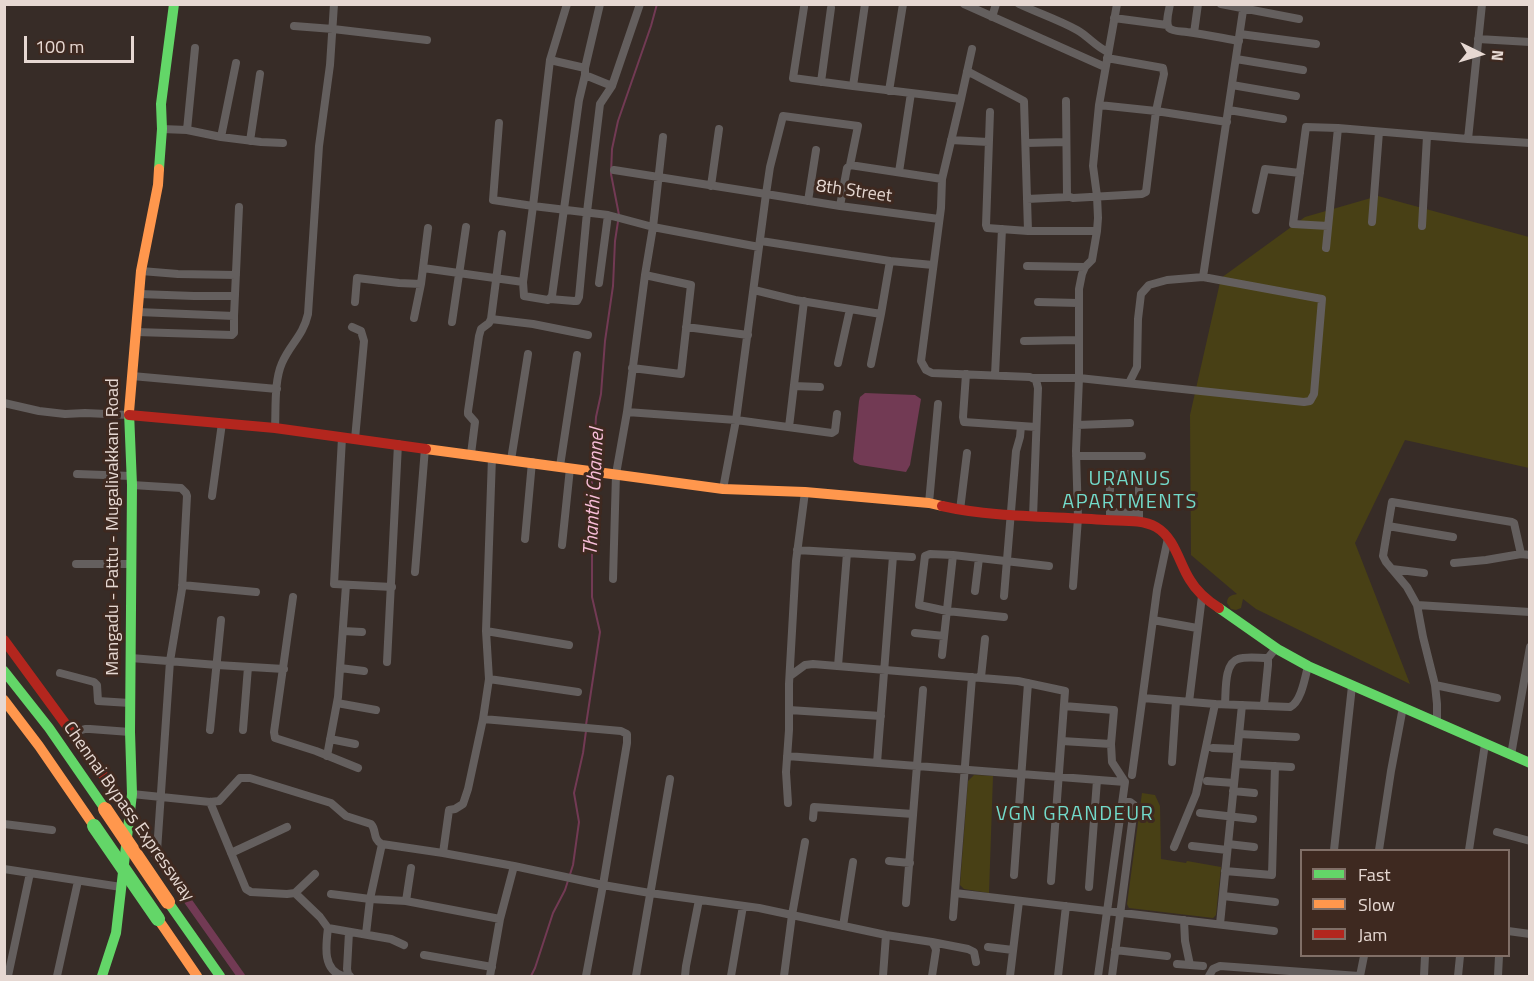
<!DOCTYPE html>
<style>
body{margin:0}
#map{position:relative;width:1534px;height:981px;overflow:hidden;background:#372c27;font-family:"Titillium Web",sans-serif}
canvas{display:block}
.frame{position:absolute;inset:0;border:6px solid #e6d8d2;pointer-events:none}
.legend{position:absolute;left:1300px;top:849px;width:210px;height:108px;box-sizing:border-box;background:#3e2920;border:2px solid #816f67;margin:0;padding:8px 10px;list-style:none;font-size:18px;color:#e6d8d2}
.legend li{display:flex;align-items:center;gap:12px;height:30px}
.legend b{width:30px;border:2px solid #816f67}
.north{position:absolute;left:1450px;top:24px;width:60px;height:60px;-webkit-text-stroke:4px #3e2920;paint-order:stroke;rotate:95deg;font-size:16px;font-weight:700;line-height:24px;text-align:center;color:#e6d8d2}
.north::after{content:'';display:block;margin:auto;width:21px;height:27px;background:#e6d8d2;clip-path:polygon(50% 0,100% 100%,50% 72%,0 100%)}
.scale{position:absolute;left:24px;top:36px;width:110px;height:27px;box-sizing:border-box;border:3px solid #e6d8d2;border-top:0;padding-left:8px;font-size:18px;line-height:21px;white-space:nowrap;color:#e6d8d2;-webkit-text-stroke:4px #3e2920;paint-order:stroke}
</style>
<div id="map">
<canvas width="1534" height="981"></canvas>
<div class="frame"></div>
<ul class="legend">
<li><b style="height:8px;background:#63d668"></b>Fast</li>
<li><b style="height:8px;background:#ff974d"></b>Slow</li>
<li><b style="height:8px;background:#b3261e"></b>Jam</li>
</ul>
<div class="north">N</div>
<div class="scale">100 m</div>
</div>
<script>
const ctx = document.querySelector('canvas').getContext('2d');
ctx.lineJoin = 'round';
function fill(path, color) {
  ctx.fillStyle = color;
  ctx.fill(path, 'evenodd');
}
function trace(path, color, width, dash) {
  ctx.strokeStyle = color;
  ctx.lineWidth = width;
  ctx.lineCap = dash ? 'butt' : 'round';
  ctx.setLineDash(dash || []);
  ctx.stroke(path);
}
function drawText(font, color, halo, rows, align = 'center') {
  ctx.font = font + ' "Titillium Web",sans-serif';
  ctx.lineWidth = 6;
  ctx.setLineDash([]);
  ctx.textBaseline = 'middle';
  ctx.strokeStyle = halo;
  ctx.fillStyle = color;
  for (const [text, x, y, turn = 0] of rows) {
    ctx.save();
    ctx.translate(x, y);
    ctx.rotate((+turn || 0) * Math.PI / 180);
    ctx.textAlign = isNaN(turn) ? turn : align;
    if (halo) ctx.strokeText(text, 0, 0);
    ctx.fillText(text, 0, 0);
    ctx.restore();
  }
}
const green = new Path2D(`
 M1378 196 1529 237V468L1405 440 1355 543 1410 684 1256 609 1243 599 1241 608 1236 610 1231 609 1227 603C1227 596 1232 595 1237 594L1191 555 1190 415 1221 278 1305 217Z
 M974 775 993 776 989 893 964 889 960 885 968 781Z
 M1142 793 1155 795 1160 806 1161 859 1186 863 1187 861 1221 867 1216 915 1213 918 1129 908 1127 904Z`);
const water = new Path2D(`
 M865 393 915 395 921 399 910 465 906 472 860 465 854 462 853 459 859 401 860 397Z`);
const stream = new Path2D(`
 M593 466 596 417 601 394 605 341 613 286 615 241 619 215 611 174 612 149 618 121 651 26 657 4
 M586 725 600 632 592 597V475
 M531 976 535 968 553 913 565 890 573 865 579 822 574 793 583 753 586 731`);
const canal = new Path2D(`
 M142 836 241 976`);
const street = new Path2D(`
 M964 4 1105 67
 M1019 4C1038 13 1059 20 1077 30 1088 36 1096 47 1108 52
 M1170 4C1169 11 1165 22 1169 28 1173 32 1182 31 1187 32 1204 34 1222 38 1239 41
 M1221 4 1299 19
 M1482 4 1468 139 1530 143
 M804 7 793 78 853 86 865 4
 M992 17 996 4
 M1114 18 1167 25
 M294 26 333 29 427 40
 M1194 33 1198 4
 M1240 34 1316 44
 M1478 39 1530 42
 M1236 59 1303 70
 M550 60 567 4
 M967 71 1024 101 1028 231
 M821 82 831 8
 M1232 85 1296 96
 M612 86 640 4
 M853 86 961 99 942 179 941 208 921 361 926 370 932 373 1030 377 1036 380 1038 388 1033 517
 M889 91 903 4
 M961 99 972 49
 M1066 101 1067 196 1073 198 1142 194 1146 192 1156 111 1164 74 1163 68 1107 58
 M1099 105 1156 111 1227 122
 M1229 110 1283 119
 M990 112 986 225 987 228 1028 231H1097
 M499 123 493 200 533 206 550 60 585 68 600 4
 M162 129 187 130 221 137 261 142 283 143
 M187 130 195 48
 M221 137 236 63
 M663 137 653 227 759 247
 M951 140 988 142
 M250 141 260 74
 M1026 143 1066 142
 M850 165 858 126 783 116 770 167 766 194 840 206 939 219
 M614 170 766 194 736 420 723 489
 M899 172 911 93
 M711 186 719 129
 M1027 199 1069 197
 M808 201 816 150
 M840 206 847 168 850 165 942 179
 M1256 210 1265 169 1300 173
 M1372 222 1379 132
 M1328 226 1293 224 1306 127 1338 128
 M1422 226 1427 136
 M502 234 491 319 533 324 588 335
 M1326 248 1338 128 1468 139
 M890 261 933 265
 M1027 266 1085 267
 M423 268 428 228
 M141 271 178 274 236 275
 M1203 277 1244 4
 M523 282 524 296 548 300 552 296 579 100 585 75
 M599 283 608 215 653 227 645 275 627 412 616 474 613 579
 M754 290 795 300 881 314 890 261 761 241
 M139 294 194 296H235
 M550 299 574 301H577L579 297 587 212 600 104 612 86 585 75V68
 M355 302 357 278 399 283 421 284 423 268 523 282 533 206 608 215
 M1038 302 1078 303
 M138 312 234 316 239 207
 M414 318 421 284
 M452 322 466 227
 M352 327 361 331 364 341 355 439
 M686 327 748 335
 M136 332 232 335 234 333V316
 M1024 341 1078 340
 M838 363 850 309
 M871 364 881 314
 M632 368 681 374 691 285 645 275
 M966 374 963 417 964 422 1036 427
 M995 375 1002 229
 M132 376 277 389
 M1033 378H1079L1304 402 1310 401 1314 394 1322 299 1203 277 1167 280 1149 285 1141 294 1138 319 1137 367 1129 383
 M794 386 820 387
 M4 403 39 411 65 414 85 413 129 415
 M627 412 736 420 832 433 835 431 837 414
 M1077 425 1130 423
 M789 427 804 301
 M275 428C276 408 274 381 282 363 290 344 303 336 308 314L319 146 330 65 334 4
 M342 438 334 584 392 587
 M471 454 475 422 468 414V411L479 336 481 329 489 323 491 319
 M1076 456H1142
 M511 460 528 354
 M560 466 577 355
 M77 474 131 476
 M132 485 181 488 186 493 187 496 182 589 170 661 157 851
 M212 496 222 423
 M929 503 938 404
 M960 510 967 453
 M1110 512 1139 513
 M1110 520V474H1139V522
 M1388 526 1453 537
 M525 539 532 462
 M562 545 570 468
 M797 550 912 557
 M1454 563 1486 560 1521 554 1530 555
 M76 564H131
 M1392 569 1424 573
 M415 572 425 448
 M182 585 256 592
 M1073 586 1078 518 1076 451 1079 378V289L1082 274 1085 267 1092 260 1097 231 1098 218 1097 196 1093 166 1099 105 1117 4
 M975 591 979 558
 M1004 596 1016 451 1020 437 1021 426
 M293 597 274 732 275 738 316 751 358 768
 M1417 605 1530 612
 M1004 617 947 611 919 605 925 556 930 554 953 555 1049 566
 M1153 620 1197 628
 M343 631 362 632
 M486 631 569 645
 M915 633 944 636
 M942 655 953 555
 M131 658 217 665 284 669
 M387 662 398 444
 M838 666 847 553
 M340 668 364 671
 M60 673 94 682 97 685 98 701 130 703
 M790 676 805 665 813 664 1018 681 1065 691 1051 881
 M981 677 985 639
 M489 679 578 692
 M1435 685 1497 698
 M1143 698 1215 704 1290 707C1301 702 1305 678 1308 666
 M1189 702 1202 596
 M337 703 376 710
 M1225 704C1226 691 1224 663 1238 659 1246 656 1258 658 1268 658L1276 648
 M1264 705 1268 665V658
 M1064 706 1114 710 1111 744 1112 762 1125 782 1098 976
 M789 710 881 716
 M483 719 621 731 627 734V743L603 885 586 976
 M1437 723V704L1435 685 1423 637 1417 605 1407 587 1386 562 1383 556 1392 502 1512 522 1514 523 1521 554
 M210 730 221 620
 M243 730 248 667
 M72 733 85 729H90L130 732
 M1239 734 1296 737
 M330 739 355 744
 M1062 741 1111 744
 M1213 748 1237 749
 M1511 755 1530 647
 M327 756 338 697 346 585
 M787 756 1125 782
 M1172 762 1176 701
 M877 763 893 556
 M1236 764 1291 767
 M1132 775 1157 590 1168 538
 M1207 781 1234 783
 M1233 791 1254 793
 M132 794 210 802 219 801 240 778H250L331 803 346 816 371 824C377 830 372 839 382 844L443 853 514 866 603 885 650 893 759 908 886 935 932 942 935 947 936 950 932 976
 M210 802 246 889 251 892 287 894 295 893 315 874
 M788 803 786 772 789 730V684L796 561 805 492
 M1200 813 1253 819
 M813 818 814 807 913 814
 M4 824 52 830
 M1497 832 1530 841
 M382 844 370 899 406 901 500 919
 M1228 844 1254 847
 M1192 846 1227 850
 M1174 847 1196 794 1215 704
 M1334 850 1352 686
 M1379 850 1391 771 1403 707
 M1469 850 1485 744
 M231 853 287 827
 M443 853 449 810 455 809 463 804 468 789 483 719 489 679 486 631 492 457
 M889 861 910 863
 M4 869 121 887
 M1225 871 1272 875 1275 766
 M1014 875 1028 683
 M1089 887 1097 780
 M295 893 320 917 328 928 391 939 404 945
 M955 893 1274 931
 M331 894 370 899 366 934
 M1223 896 1275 902
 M406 901 411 868
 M906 903 923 690
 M953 917 972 677
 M1184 920 1185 941 1190 965
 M1220 924 1242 705
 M843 926 853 862
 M328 928C326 945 322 970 343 976
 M1508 931 1530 934
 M349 932 347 969 348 974 350 976
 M932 942 968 949 974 952 976 962
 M988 947 1013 950
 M1115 950 1167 956
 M424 955 492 967
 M1177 964 1203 966
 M8 976 30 873
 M57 976 78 881
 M490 976 500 919 514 866
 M636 976 670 779
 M685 976 686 966 699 900
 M731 976 743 906
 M784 976 792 915 805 842
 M883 976 886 935
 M1010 976 1019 901
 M1058 976 1066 906
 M1112 976 1134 808V805L1130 802H1124L1121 808
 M1209 976 1213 969 1220 966 1359 976
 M1360 976 1364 956
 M1424 976 1425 956
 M1458 976 1460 956
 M1498 976 1499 956`);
const fast = new Path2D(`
 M159 169 162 129 161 104 174 4
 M1219 608 1279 650 1308 666 1530 763
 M4 671 49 728 105 809
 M168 902 220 976
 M102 976 116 933 132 794 130 732 132 485 129 412`);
const slow = new Path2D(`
 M129 412 141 271 158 185 159 169
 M426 449 723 489 805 492 929 503 942 506
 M4 700 39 746 94 826
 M158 919 197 976`);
const jam = new Path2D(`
 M129 415 275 428 426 449
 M942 506C995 518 1051 516 1106 520 1121 521 1142 519 1156 527 1175 538 1179 563 1190 580 1197 592 1208 601 1219 608
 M4 640 130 812`);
const fastBridge = new Path2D(`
 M94 826 158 919`);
const slowBridge = new Path2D(`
 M105 809 168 902`);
const streetNames = [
 ["8th Street",854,192,8],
 ["Mangadu - Pattu - Mugalivakkam Road",114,527,-90],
 ["Chennai Bypass Expressway",128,812,55]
];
const neighbourhoodNames = [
 ["URANUS",1130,480],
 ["APARTMENTS",1130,503],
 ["VGN GRANDEUR",1075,815]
];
const waterNames = [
 ["Thanthi Channel",595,492,-87]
];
fill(green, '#484015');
fill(water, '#723a54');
trace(stream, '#723a54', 2);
trace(canal, '#723a54', 8);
trace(street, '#645f5e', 8);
trace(fast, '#63d668', 10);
trace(slow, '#ff974d', 10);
trace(jam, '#b3261e', 10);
trace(fastBridge, '#63d668', 14);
trace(slowBridge, '#ff974d', 14);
drawText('18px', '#e6d8d2', '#3e2920', streetNames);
ctx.letterSpacing = '1.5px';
drawText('20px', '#72daca', '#3e2920', neighbourhoodNames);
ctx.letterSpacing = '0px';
drawText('italic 20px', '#f8bed8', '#3e2920', waterNames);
</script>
